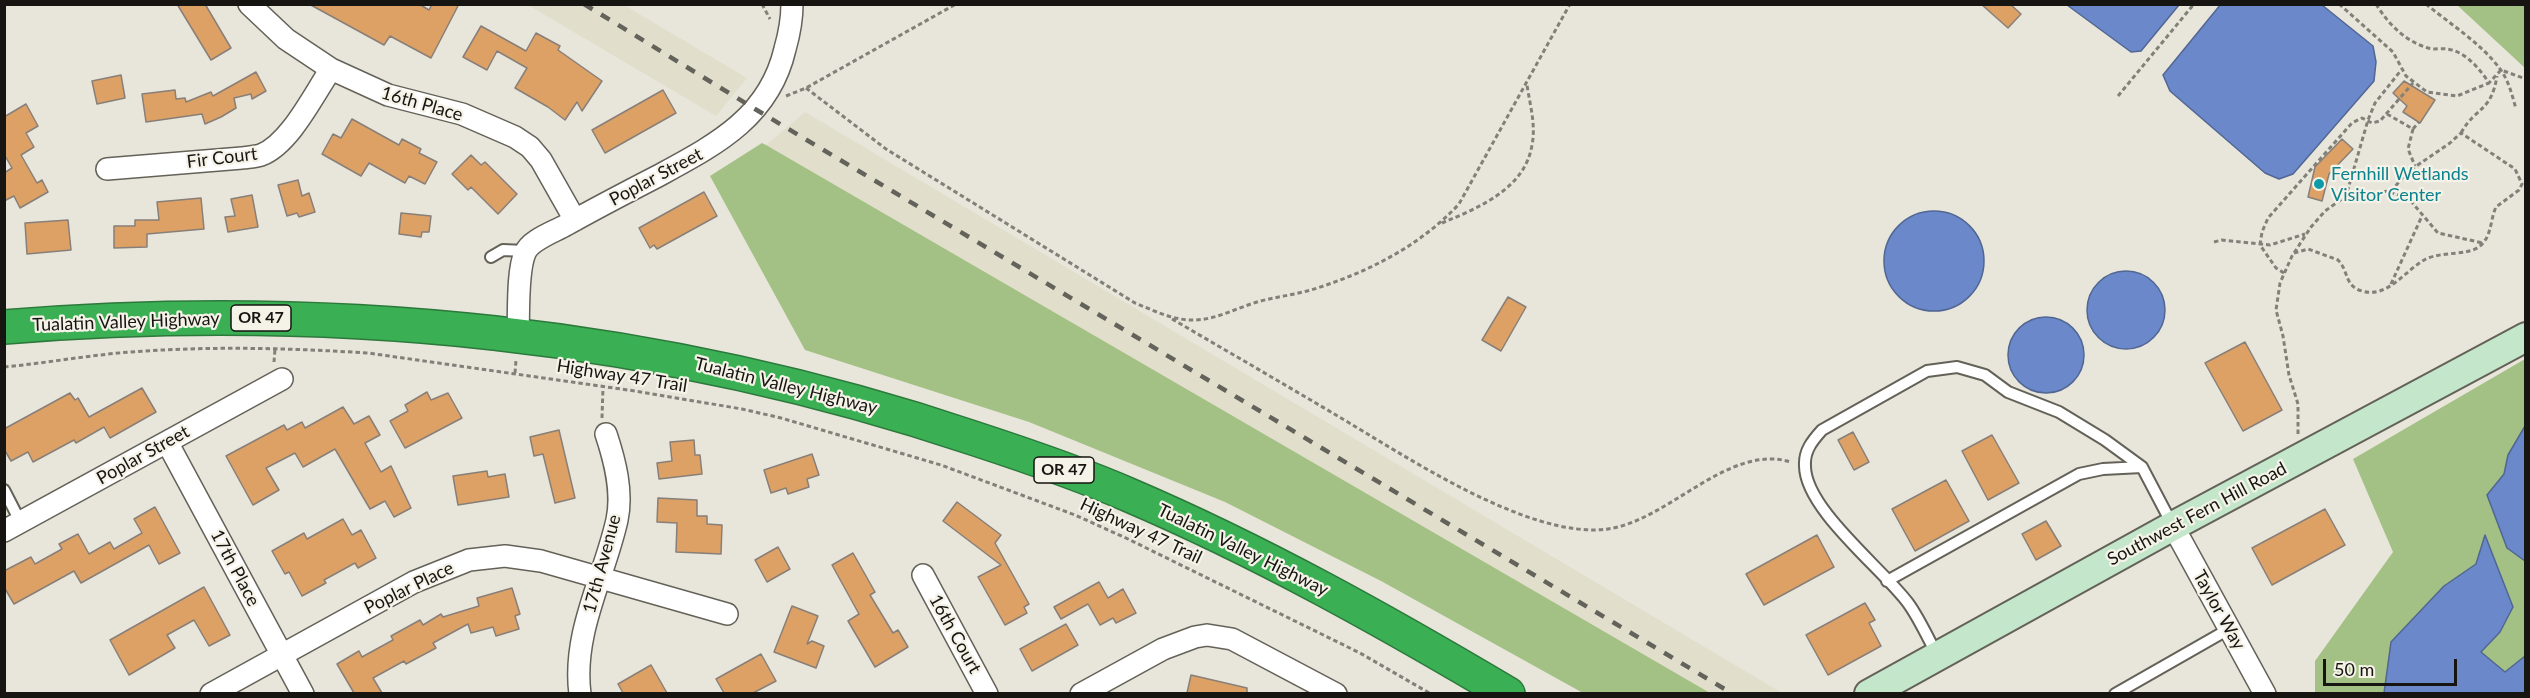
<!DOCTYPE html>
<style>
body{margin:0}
#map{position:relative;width:2530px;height:698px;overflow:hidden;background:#e8e6db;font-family:Lato,sans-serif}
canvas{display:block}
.frame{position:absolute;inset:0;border:6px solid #161511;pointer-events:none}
.scale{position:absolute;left:2323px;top:659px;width:134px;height:27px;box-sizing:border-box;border:3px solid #161511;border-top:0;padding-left:8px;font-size:18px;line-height:21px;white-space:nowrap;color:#161511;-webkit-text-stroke:4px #f5f3e8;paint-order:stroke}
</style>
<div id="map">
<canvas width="2530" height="698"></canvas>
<div class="frame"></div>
<div class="scale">50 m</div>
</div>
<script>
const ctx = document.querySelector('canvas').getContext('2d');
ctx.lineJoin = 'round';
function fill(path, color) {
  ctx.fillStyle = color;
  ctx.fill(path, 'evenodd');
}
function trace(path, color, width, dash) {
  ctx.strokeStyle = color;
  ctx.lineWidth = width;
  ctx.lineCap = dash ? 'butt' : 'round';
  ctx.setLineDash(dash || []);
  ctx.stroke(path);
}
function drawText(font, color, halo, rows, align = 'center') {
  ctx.font = font + ' Lato,sans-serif';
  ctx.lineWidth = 4.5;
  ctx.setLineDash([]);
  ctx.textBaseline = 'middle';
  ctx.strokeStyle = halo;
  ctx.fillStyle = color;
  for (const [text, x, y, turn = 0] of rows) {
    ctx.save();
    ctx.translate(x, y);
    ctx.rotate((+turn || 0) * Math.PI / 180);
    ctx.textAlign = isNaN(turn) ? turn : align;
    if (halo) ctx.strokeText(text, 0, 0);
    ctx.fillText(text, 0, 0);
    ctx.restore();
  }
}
const built = new Path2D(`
 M528 5H624L747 78 716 116Z
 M805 112 1782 693H1686L766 145Z`);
const green = new Path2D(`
 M2457 5H2525V68Z
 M762 143 766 145 1710 693H1583L1381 581 1225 502 1029 422 805 350 710 176Z
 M2525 359V693L2315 694V661L2393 552 2353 459Z`);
const water = new Path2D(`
 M2221 4 2322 5 2373 46 2376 62 2374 81 2293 174 2279 179 2265 173 2170 91 2163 75Z
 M2067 5H2179L2141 51 2131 52Z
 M1884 261a50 50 0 1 1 100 0a50 50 0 1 1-100 0Z
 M2087 310a39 39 0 1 1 78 0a39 39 0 1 1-78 0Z
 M2008 355a38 38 0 1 1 76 0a38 38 0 1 1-76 0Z
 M2525 426V561L2507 548 2487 495 2504 474 2508 455Z
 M2485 535 2513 607 2500 632 2481 652 2505 672 2525 656V693H2384L2391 642 2444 586 2476 564Z`);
const building = new Path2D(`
 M177 4H205L231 48 211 60Z
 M309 4H419L429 10 432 4H459L431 58 390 36 384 45Z
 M1981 4H2010L2021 14 2008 28Z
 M481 26 526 51 536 33 560 46 558 50 602 81 582 111 577 102 565 120 548 107 515 88 527 68 497 51 487 70 463 57Z
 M256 72 266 91 252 99 251 94 234 98 236 108 221 117 205 124 202 114 146 122 142 94 175 90 176 99 185 98 186 102 211 92 213 96Z
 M121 75 125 98 97 104 92 81Z
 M2404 81 2435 100 2420 123 2403 112 2407 106 2393 93Z
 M663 90 676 113 605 153 592 130Z
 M26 104 38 126 26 133 34 147 21 155 37 183 42 180 48 192 20 208 14 196 4 201V173L12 168 4 154V117Z
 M352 119 399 145 402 139 421 149 419 153 437 162 425 184 409 176 405 183 369 163 361 176 322 154 333 134 341 138Z
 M2342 139 2353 149 2329 174 2322 201 2308 197 2315 167Z
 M471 155 481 165 485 162 517 194 498 214 471 187 468 190 452 174Z
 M298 180 302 196 309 193 315 212 299 217 297 213 287 216 278 185Z
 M704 192 717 216 657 249 654 245 650 248 639 228Z
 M252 195 258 227 228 232 225 217 235 216 231 199Z
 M201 198 204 229 147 234V247L114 248V226H135V220H159L157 202Z
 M401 213 431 216 429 232H422L421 237 399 234Z
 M68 220 71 250 27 254 25 223Z
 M1508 297 1526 307 1501 351 1482 340Z
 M2245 342 2282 410 2243 431 2205 363Z
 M142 388 156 412 110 438 104 427 76 443 74 440 33 462 28 452 11 461 4 449V429L70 393 75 400 78 398 89 417Z
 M427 392 431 400 448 393 462 418 405 448 390 421 408 411 405 405Z
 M343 407 354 424 369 416 380 435 365 443 381 472 391 466 411 508 394 517 385 501 370 509 335 449 303 467 295 453 266 468 279 490 253 505 226 456 284 425 287 430 302 422 305 428Z
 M559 430 575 498 555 503 543 454 534 456 530 437Z
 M1853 432 1869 462 1854 470 1838 440Z
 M1992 435 2019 483 1988 500 1962 451Z
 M694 440 695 455H700L702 474 659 479 657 463 672 461 670 442Z
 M812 454 819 475 807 479 809 487 788 494 786 488 771 493 764 470Z
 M487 471 488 477 505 474 509 497 458 505 453 476Z
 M1946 480 1969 521 1915 551 1892 509Z
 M658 498 697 500V516H707V524L722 525 721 554 676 552 677 523 657 522Z
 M957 502 1001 535 995 543 1029 604 1024 607 1027 613 1005 625 978 577 1001 565 943 521Z
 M155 507 180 553 159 564 149 545 81 583 74 571 14 604 4 587V571L31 557 35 564 62 549 59 544 78 534 89 554 110 542 114 549 142 533 134 519Z
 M2325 509 2345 545 2272 585 2252 548Z
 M343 519 352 535 361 530 376 558 358 568 355 563 324 580 326 583 302 596 289 572 285 574 272 551 304 533 307 539Z
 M2046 521 2061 546 2036 560 2022 534Z
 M1817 535 1834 567 1764 605 1746 574Z
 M778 547 790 569 767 582 755 560Z
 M853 553 875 592 870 595 893 633 898 630 908 647 875 667 848 621 859 614 832 565Z
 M1099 582 1108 598 1123 589 1136 613 1116 623 1113 618 1100 625 1088 604 1061 619 1054 607Z
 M204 587 230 635 209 646 194 620 167 635 175 648 129 675 110 640Z
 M512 588 520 614 515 616 519 629 496 636 493 627 471 633 468 624 433 643 436 648 406 664 404 661 373 678 382 693H354L337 664 359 651 362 657 393 640 391 636 420 620 423 625 441 614 443 617 479 606 477 598Z
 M1865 603 1875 620 1869 623 1881 646 1828 675 1806 635Z
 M792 606 818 616 807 644 812 641 824 646 816 668 774 652Z
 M1066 624 1078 645 1032 671 1020 649Z
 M761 654 776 681 753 693H724L716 679Z
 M651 665 667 693H623L618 684Z
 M1191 675 1247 688V693H1187Z`);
const path = new Path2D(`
 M762 4 770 19
 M2339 4 2393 52 2406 76 2427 92 2457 96 2489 83
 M2376 4C2389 25 2405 41 2428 48 2434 50 2441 48 2447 49 2465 51 2480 69 2489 83L2501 70 2526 79
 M2426 4C2450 24 2482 44 2500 69 2509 81 2512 95 2516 109
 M806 88 886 149 1135 303C1155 311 1174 321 1196 320 1217 319 1237 308 1257 302 1275 297 1293 295 1311 290 1366 273 1419 247 1459 204L1570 4
 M786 96 806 88 956 4
 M2118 96 2194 4
 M2387 114 2413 129 2419 122
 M2413 129 2408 149 2415 166
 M2461 133C2476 106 2491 113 2497 76
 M2390 192 2409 199 2438 233 2483 243
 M1442 223C1478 208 1525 189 1532 145 1536 125 1530 105 1527 85
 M2214 242 2222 240 2270 245 2305 234
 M2294 253 2308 249 2338 260C2349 271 2344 286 2362 291 2388 299 2406 269 2426 259 2443 251 2468 256 2480 246 2492 236 2490 220 2496 207L2519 190 2522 184 2515 169 2461 133 2450 143 2406 173 2394 188 2388 191 2346 196
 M2284 273 2276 268 2260 245 2262 232 2268 218 2352 123 2362 118 2372 123 2380 121 2413 83
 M2391 284 2422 216
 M1172 319C1227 351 1282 383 1336 415 1404 455 1529 540 1608 529 1670 520 1728 443 1791 462
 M274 362 275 349
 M4 367C47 363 89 355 131 352 210 346 289 348 368 353L635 391 742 409 781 418 941 465 1075 515 1128 539 1360 653 1431 694
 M515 373 516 360
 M602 418 603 387
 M2298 434V404L2289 375 2283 336 2276 310 2280 283 2292 256 2311 227 2325 211 2346 196 2368 120 2375 103 2402 69`);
const lane = new Path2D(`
 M491 257 503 250 525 251
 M4 490 21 523
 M1887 581 2079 474 2103 469 2142 467
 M1937 655C1928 638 1919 618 1908 603 1883 569 1805 509 1805 466 1804 451 1812 441 1822 430L1927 371 1957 367 1985 375 2008 392 2059 412 2105 440 2142 467 2173 526
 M2115 694 2229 629`);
const street = new Path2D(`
 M249 4 286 39 331 69 388 95 462 114 515 137 530 147 541 160 575 220
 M107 169 242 158C248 157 255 157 261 155 290 144 314 94 331 69
 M518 334C519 313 517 271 525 253 530 240 554 232 566 225 596 208 627 192 658 176 715 145 769 118 785 49 789 35 792 20 792 4
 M167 442 303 694
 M2173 526 2265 694
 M4 531 282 379
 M923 575 987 694
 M211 694 414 582 469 560 505 556 541 561 727 614
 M580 694C572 633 604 578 617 520 623 492 615 461 606 434
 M1081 694 1163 649 1195 637 1207 635 1232 639 1336 694`);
const secondary = new Path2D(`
 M1869 694 2173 526 2526 337`);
const highway = new Path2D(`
 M4 327C332 300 661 333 973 438 1025 455 1079 473 1129 495 1260 551 1385 621 1508 694`);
const rail = new Path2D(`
 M584 4 755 109 1733 694`);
const markers = [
 [2319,184,6,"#0f9aa8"]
];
const shields = [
 [261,318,60],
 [1064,470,60]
];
const shieldNames = [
 ["OR 47",261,318],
 ["OR 47",1064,470]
];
const streetNames = [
 ["16th Place",422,104,16],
 ["Fir Court",222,158,-7],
 ["Poplar Street",656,177,-28],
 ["Tualatin Valley Highway",126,322,-2],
 ["Highway 47 Trail",622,376,9],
 ["Tualatin Valley Highway",786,386,14],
 ["Poplar Street",143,455,-29],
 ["Southwest Fern Hill Road",2197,514,-28],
 ["Highway 47 Trail",1141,531,25],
 ["Tualatin Valley Highway",1243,550,26],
 ["17th Avenue",602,564,-75],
 ["17th Place",235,568,62],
 ["Poplar Place",409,588,-26],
 ["Taylor Way",2219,610,61],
 ["16th Court",955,634,61]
];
const cultureNames = [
 ["Fernhill Wetlands",2331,174],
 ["Visitor Center",2331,195]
];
fill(built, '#e1decb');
fill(green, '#a3c184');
fill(water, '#6a88ca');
trace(water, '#516692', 1.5);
fill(building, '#dda165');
trace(building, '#887f78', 1.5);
trace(lane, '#646258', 14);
trace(street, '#646258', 24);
trace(secondary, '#646258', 32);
trace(highway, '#2d793c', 36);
trace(path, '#828179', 3, [4.5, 3]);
trace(lane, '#fff', 10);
trace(street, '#fff', 21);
trace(secondary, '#c4e7cb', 28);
trace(highway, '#3aaf53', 33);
trace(rail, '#63625b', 4.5, [10, 10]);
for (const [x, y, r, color] of markers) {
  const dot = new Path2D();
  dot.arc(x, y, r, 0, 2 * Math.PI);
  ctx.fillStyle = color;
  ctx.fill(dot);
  trace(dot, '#f5f3e8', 2);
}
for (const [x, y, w] of shields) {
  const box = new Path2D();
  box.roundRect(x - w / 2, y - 13, w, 26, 4.5);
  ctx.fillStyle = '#f5f3e8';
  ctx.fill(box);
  trace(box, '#161511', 1.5);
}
drawText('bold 16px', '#161511', null, shieldNames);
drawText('18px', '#161511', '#f5f3e8', streetNames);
drawText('18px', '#0d838f', '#f5f3e8', cultureNames, 'left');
</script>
